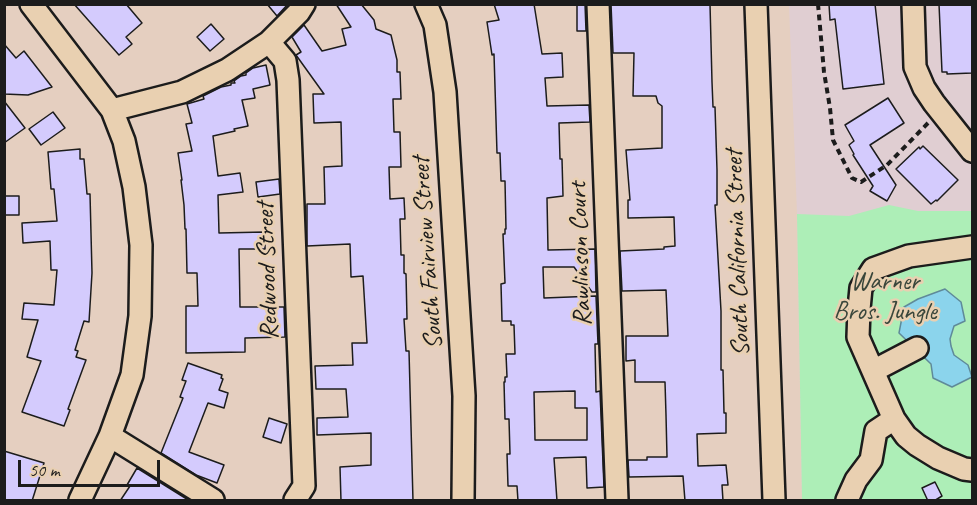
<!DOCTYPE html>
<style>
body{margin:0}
#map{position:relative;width:977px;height:505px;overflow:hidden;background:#e5cfc0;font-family:Caveat,sans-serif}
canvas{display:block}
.frame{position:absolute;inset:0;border:6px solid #1c1c1c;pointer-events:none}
.scale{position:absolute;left:18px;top:460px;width:142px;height:27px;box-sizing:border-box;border:3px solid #1c1c1c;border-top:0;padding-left:8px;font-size:18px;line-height:21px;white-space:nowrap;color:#1c1c1c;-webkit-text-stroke:4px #e9d0b1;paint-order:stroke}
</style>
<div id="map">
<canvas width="977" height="505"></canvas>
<div class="frame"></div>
<div class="scale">50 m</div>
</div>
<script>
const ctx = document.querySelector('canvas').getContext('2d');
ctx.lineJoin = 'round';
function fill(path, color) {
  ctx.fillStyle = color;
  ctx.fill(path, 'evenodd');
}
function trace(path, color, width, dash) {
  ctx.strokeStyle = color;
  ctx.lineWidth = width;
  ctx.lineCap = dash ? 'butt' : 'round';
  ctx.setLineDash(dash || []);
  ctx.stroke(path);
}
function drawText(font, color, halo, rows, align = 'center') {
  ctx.font = font + ' Caveat,sans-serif';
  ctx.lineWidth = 5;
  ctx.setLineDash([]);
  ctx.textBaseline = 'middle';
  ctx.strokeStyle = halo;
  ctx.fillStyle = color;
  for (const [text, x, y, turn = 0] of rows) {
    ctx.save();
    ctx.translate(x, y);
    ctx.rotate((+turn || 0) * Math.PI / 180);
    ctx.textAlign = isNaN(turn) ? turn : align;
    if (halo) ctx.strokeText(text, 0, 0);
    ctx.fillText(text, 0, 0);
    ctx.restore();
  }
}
const built = new Path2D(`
 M789 5H972V500H802L797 214Z`);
const green = new Path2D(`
 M889 205 918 211H972V500H802L797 214 849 216Z`);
const water = new Path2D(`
 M945 289 961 302 965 321 954 326 950 339 951 346 954 355 968 365 972 377 952 387 933 378 931 364 899 333 904 307 918 299Z`);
const building = new Path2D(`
 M74 4H126L142 23 126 37 132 44 119 55Z
 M267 4H288L277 16Z
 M336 4H361L374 20 376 29 391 35 397 60V72H400L401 99H393L394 132H400L401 167H389L390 199 404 198 405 219H400L401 255H404V273L406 274 407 319H404L406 351H409L413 501H341L340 467 371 465V433L317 435V418L348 417 346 389H316L315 366 353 365 352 343H367L363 276 351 277 350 244 307 246V204H325L324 167 342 166 341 122 314 123 313 94H324L296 55 301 52 292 37 304 25 322 51 346 45 342 29 351 27Z
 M494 4H534L542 54 562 53 563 77 545 78 547 106 589 105 590 122 559 123 560 159H562L563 196 547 198 548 250 595 249 596 292H592L574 267H543L544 298 596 296 598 344H595L596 392 600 391 604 487 587 488 586 457 554 458 557 501H518L517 486H508L507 454H510L509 419H505L504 382H505V377H507L506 354H515L514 325H511V321H502L501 284 505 283 503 234H505V229H506L505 181H501L500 153H497L494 54 492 55 487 22 499 20ZM575 391V408H587V440H535L534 392Z
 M577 4H585L586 31H577Z
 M611 4H710L712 82 713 107H715L717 170V205H715L721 311V370H723L724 413H726V433L697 434 698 466 726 465 728 485H722L723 501H685L683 476 629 477 628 460H647V457H667L666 415 665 382H635V360L626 361V336H668L666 290 622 291 620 251 664 249V247L675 246 674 217 628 218V200H630L626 150 662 148V106L658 103 656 96H633L634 53H613Z
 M829 4H875L884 84 843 89 835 19 830 20Z
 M939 4H972V73L947 74V72H942Z
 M211 24 224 39 210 51 197 37Z
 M4 44 16 58 24 51 52 87 28 95 4 94Z
 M266 65 270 85 253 89 255 98 242 100 248 126 234 129 235 131 213 136 218 176 240 173 243 192 218 195 219 233 265 232V249H239L240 307H284L285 337 245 338V352L186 353V306H198L197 273H187L186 229H185L184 205 181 180H182L178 153 192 151 186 124 192 123 187 104 204 99 203 96 221 87 231 85V83H235L234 81 241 76 246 75V73L253 68Z
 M888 98 904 123 870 145 896 185 887 201 870 191 873 186 853 155 854 154 849 145 854 141 845 125Z
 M4 101 25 128 4 143Z
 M53 112 65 128 41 145 29 129Z
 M923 146 958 180 937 201 936 200 931 204 896 169 919 147 920 149Z
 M80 149V159H84L87 194H90L92 273 89 322 84 321 75 350 78 351 76 357 86 360 68 409 70 410 64 426 22 412 41 361 27 357 38 320 22 319 24 303 54 305 57 270H51L50 241 23 243 22 223 57 221 54 189H51L48 152Z
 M279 179 280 194 258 197 256 182Z
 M4 196H19V215H4Z
 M188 363 222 375 221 378 223 379 219 390 228 393 224 408 208 403 189 452 224 465 217 483 196 475 161 453 183 398 180 397 186 381 182 380Z
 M269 418 287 424 281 443 263 437Z
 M4 451 44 463 32 501H4Z
 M137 468 190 501H120L130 486 127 485Z
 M935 482 942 496 934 501H928L922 488Z`);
const path = new Path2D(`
 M818 4 824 72 830 108 833 140 852 178 861 182 887 165 928 123`);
const minor = new Path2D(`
 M31 4 112 110 124 141 134 187 141 245 140 316 132 375 110 436 80 500
 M426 4 435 25 445 92 464 396 463 500
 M598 4 617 500
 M756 4 774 500
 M913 4 915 67 924 88 934 103 972 151
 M269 42 285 61 288 80 304 486 295 500
 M112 110 182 92 227 70 269 42 299 12 304 4
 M972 247 909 256 873 269 861 288 859 309 858 337 894 419 906 436 917 445 938 458 964 469 972 470
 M873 371 917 348
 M110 436 213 500
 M847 500 856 480 871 460 876 431 894 419`);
const streetNames = [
 ["South Fairview Street",428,253,-94],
 ["South California Street",738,253,-92],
 ["Rawlinson Court",581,254,-92],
 ["Redwood Street",268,271,-92]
];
const parkNames = [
 ["Warner",885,282],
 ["Bros. Jungle",885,312]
];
fill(built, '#e0ced2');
fill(green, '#adeeb7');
fill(water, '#8bd4ec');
trace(water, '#5f8a99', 1.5);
fill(building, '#d4cbfd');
trace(building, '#1c1c1c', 1.5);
trace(minor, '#1c1c1c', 26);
trace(path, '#1c1c1c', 4, [6, 4.5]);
trace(minor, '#e9d0b1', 21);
drawText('26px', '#1c1c1c', '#e9d0b1', streetNames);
drawText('26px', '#39463b', '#e9d0b1', parkNames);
</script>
